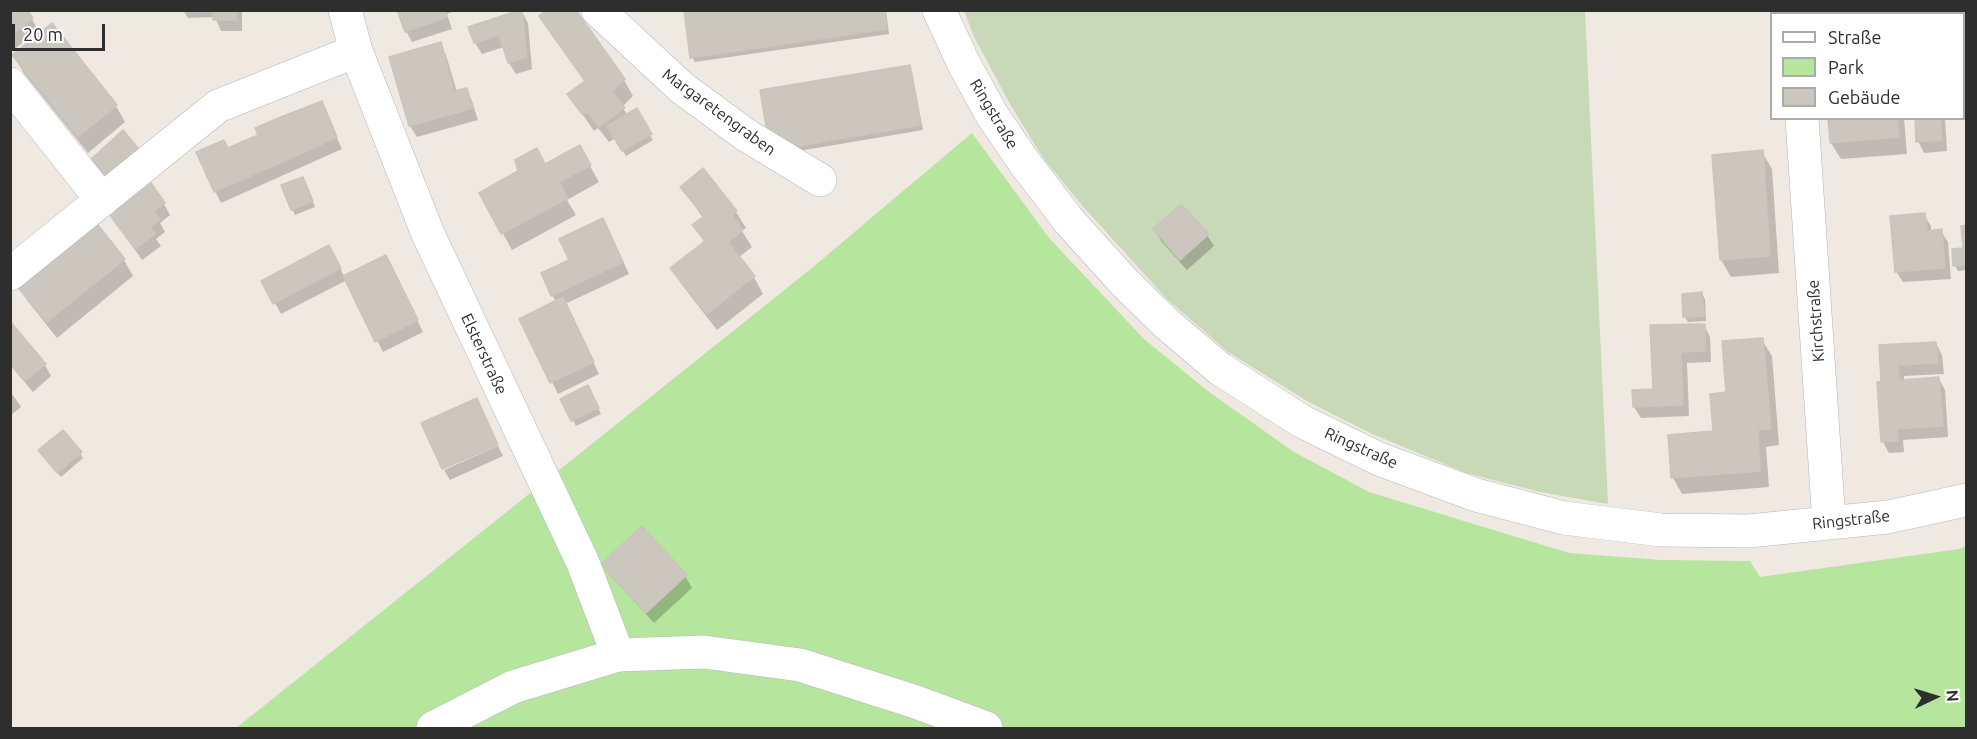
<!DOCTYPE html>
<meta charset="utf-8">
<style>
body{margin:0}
#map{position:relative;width:1977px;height:739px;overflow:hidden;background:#efe9e1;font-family:Ubuntu,sans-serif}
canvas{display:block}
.frame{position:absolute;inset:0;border:12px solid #2e2e2e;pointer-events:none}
.legend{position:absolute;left:1770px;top:12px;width:195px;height:108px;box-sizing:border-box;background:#fff;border:2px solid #ababab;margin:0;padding:8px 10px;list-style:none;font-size:18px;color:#2e2e2e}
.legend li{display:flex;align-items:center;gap:12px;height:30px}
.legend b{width:30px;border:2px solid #ababab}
.north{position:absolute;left:1905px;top:667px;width:60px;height:60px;-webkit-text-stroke:4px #fff;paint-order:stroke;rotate:86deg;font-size:16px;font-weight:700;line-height:24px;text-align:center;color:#2e2e2e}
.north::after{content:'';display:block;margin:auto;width:21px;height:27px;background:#2e2e2e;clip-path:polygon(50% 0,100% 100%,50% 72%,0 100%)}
.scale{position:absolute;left:12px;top:24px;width:93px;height:27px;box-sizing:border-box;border:3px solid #2e2e2e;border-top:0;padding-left:8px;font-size:18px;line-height:21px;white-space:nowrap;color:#2e2e2e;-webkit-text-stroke:4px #fff;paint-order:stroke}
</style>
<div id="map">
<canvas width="1977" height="739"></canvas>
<div class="frame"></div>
<ul class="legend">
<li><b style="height:8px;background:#fff"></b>Straße</li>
<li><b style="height:16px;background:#b6e59e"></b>Park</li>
<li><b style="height:16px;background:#cbc7bf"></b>Gebäude</li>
</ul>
<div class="north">N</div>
<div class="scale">20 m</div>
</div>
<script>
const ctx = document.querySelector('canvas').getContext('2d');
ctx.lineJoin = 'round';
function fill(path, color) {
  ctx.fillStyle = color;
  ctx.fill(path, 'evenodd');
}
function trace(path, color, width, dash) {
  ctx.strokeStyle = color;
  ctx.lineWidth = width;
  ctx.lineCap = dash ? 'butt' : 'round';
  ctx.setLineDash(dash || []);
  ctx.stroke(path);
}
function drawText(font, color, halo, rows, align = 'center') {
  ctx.font = font + ' Ubuntu,sans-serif';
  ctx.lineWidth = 5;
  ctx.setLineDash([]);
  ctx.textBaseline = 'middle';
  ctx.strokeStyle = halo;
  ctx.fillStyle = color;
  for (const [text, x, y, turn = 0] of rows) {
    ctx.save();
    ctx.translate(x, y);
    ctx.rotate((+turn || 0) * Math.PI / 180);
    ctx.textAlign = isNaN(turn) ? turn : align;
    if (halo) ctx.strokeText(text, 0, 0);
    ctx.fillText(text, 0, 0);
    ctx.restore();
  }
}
const green = new Path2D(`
 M972 133 1049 238 1144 339 1209 392 1294 452 1369 492 1569 553 1661 560 1750 561 1760 577 1959 549 1966 546V728H236L807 272Z`);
const cemetery = new Path2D(`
 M964 11H1585L1608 504 1540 492 1466 473 1370 433 1307 401 1228 352 1167 299 1087 211 1043 158 1010 104 974 37Z`);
const shadow = new Path2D(`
 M10 10 32 19 38 30 10 53Z
 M183 10H242V31H221L215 17 188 18Z
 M399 10H458L447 14 452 29 412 42 406 31Z
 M685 10H886L889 34 695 62 692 57Z
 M1912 10H1960L1957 14H1914Z
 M522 12 528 23 532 69 516 74 509 63 504 47 482 54 475 43Z
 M541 16 624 80 633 96 622 107 628 116 636 111 653 140 626 156 616 138 609 142 598 128 594 131 569 94 586 82 550 33Z
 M1964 25 1966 28V51L1964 54Z
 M440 44 446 55 457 92 466 89 472 101 478 120 417 137 410 126 391 58Z
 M14 56 116 106 125 122 88 153 23 72Z
 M909 67 912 72 923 130 775 155Z
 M321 103 342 149 221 203 215 191 228 150 260 136Z
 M1829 118H1904L1907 154 1841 159 1831 143Z
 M1916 118H1945L1947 151 1924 153 1918 141Z
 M1762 152 1772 169 1779 273 1731 277 1721 260 1714 156Z
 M589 164 599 182 567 200 576 215 512 250 481 194 545 166Z
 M703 170 736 212 746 228 742 231 752 247 738 258 754 277 763 294 717 330 682 285 672 269 705 243 694 225 703 218 682 187Z
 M306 184 315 207 295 215 292 209Z
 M164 204 170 215 160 223 165 232 156 239 161 246 142 260 111 215Z
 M1924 215 1931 226V232L1941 231 1948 242 1951 279 1903 282 1896 271Z
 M1963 227H1966V270L1958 271 1955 266 1965 250Z
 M1155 230 1207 235 1214 246 1187 270 1161 241Z
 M609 231 629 274 565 304 599 374 558 394 521 319 556 302 552 295 571 261Z
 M335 258 345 278 392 269 423 332 383 352 347 280 281 314 275 303Z
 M124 260 133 276 57 338 27 300 17 284Z
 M1702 294 1705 299 1706 321 1688 322 1685 317Z
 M10 324 45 365 51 376 33 392 10 365Z
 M1704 325 1710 337 1711 362 1687 363 1689 416 1641 418 1634 407 1654 391 1652 327Z
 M1762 340 1772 356 1779 445 1766 447 1769 487 1682 494 1673 478 1715 432 1728 394Z
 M1936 343 1942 355 1944 374 1904 376V381L1939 379 1945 390 1948 437 1903 440 1904 452 1889 453 1883 442 1881 347Z
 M10 391 21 407 10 416Z
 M590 392 601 414 576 426 562 400Z
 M498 446 503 456 450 480 444 470Z
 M80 453 83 458 61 477 43 455Z
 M603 564 685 576 692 588 654 623 610 575Z`);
const building = new Path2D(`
 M10 10H27L33 18 10 37Z
 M213 10H236V20H213Z
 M397 10H444L447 17 405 32Z
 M520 10H522L527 57 508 63 499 35 474 43 468 27Z
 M546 10H576L625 79 612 91 625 108 599 127 588 112 583 115 567 94 585 81 539 16Z
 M684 10H885L887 29 690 58Z
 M1911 10H1950L1954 14H1914Z
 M52 23 117 105 78 137 12 55Z
 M441 42 454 91 467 88 473 108 409 126 389 57Z
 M910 65 921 125 770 151 760 90Z
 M322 101 337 137 298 155 281 117Z
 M637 108 652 134 622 151 607 126Z
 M281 117 298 155 214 192 196 152 224 140 228 148 258 135 255 128Z
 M1828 118H1897L1899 137 1830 143Z
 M1915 118H1940L1942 140 1916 142Z
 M123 130 138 148 105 179 89 161Z
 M580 145 591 165 559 182 568 198 501 234 479 193 518 171 515 160 537 148 545 164Z
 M1763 150 1770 256 1720 260 1712 155Z
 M703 168 737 211 732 215 743 230 728 242 755 276 707 314 670 268 705 241 692 225 704 216 680 187Z
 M303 177 313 201 291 210 281 185Z
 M151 183 165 203 154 211 160 220 150 227 155 234 135 249 109 214Z
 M1181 204 1209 234 1180 260 1153 229Z
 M1925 213 1927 231 1942 229 1945 268 1895 272 1890 216Z
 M603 218 623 262 551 296 541 273 569 260 559 239Z
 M94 220 125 259 47 322 15 284Z
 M1966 225V265L1953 266 1952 249 1963 248 1961 226Z
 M329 245 341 268 273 304 261 281Z
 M386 255 418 320 375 342 343 276Z
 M1702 292 1704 316 1683 317 1682 294Z
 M563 297 594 362 550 383 519 319Z
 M10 321 46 364 25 381 10 363Z
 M1705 324V351L1681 352 1683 405 1633 407 1632 390 1653 389 1650 325Z
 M1763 338 1771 429 1758 430 1760 471 1671 478 1668 435 1713 431 1710 394 1726 392 1722 341Z
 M1936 342 1938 363 1898 365 1899 380 1881 381 1879 345Z
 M1939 377 1943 426 1897 429 1898 441 1881 442 1877 382Z
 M588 385 599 408 571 421 560 399Z
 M477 398 498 445 442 469 421 423Z
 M63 430 82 452 57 473 38 450Z
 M642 526 687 575 646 613 601 564Z`);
const street = new Path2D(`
 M345 10 356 51 428 234 583 563 618 655
 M598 10 682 88 746 135 820 180
 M939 10 964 64 992 115 1024 162 1069 221 1125 283 1167 324 1220 369 1303 422 1379 459 1476 495 1564 518 1661 530 1749 531 1888 517 1966 500
 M1795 10V14
 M10 84 102 200
 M1802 118 1829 523
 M10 274 218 106 356 51`);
const secondary = new Path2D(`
 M433 728 513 687 618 655 704 652 800 665 916 702 986 728`);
const streetNames = [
 ["Margaretengraben",719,112,36],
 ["Ringstraße",994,114,59],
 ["Kirchstraße",1816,321,-94],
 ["Elsterstraße",484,354,65],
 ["Ringstraße",1361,448,24],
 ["Ringstraße",1851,520,-6]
];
fill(green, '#b6e59e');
fill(cemetery, '#c8d9b8');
fill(shadow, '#0003');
fill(building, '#cbc7bf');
trace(building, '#cbc5ba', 1.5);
trace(street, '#b4b7c1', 34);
trace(secondary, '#b4b7c1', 34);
trace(street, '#fff', 33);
trace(secondary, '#fff', 33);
drawText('16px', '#2e2e2e', '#fff', streetNames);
</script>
